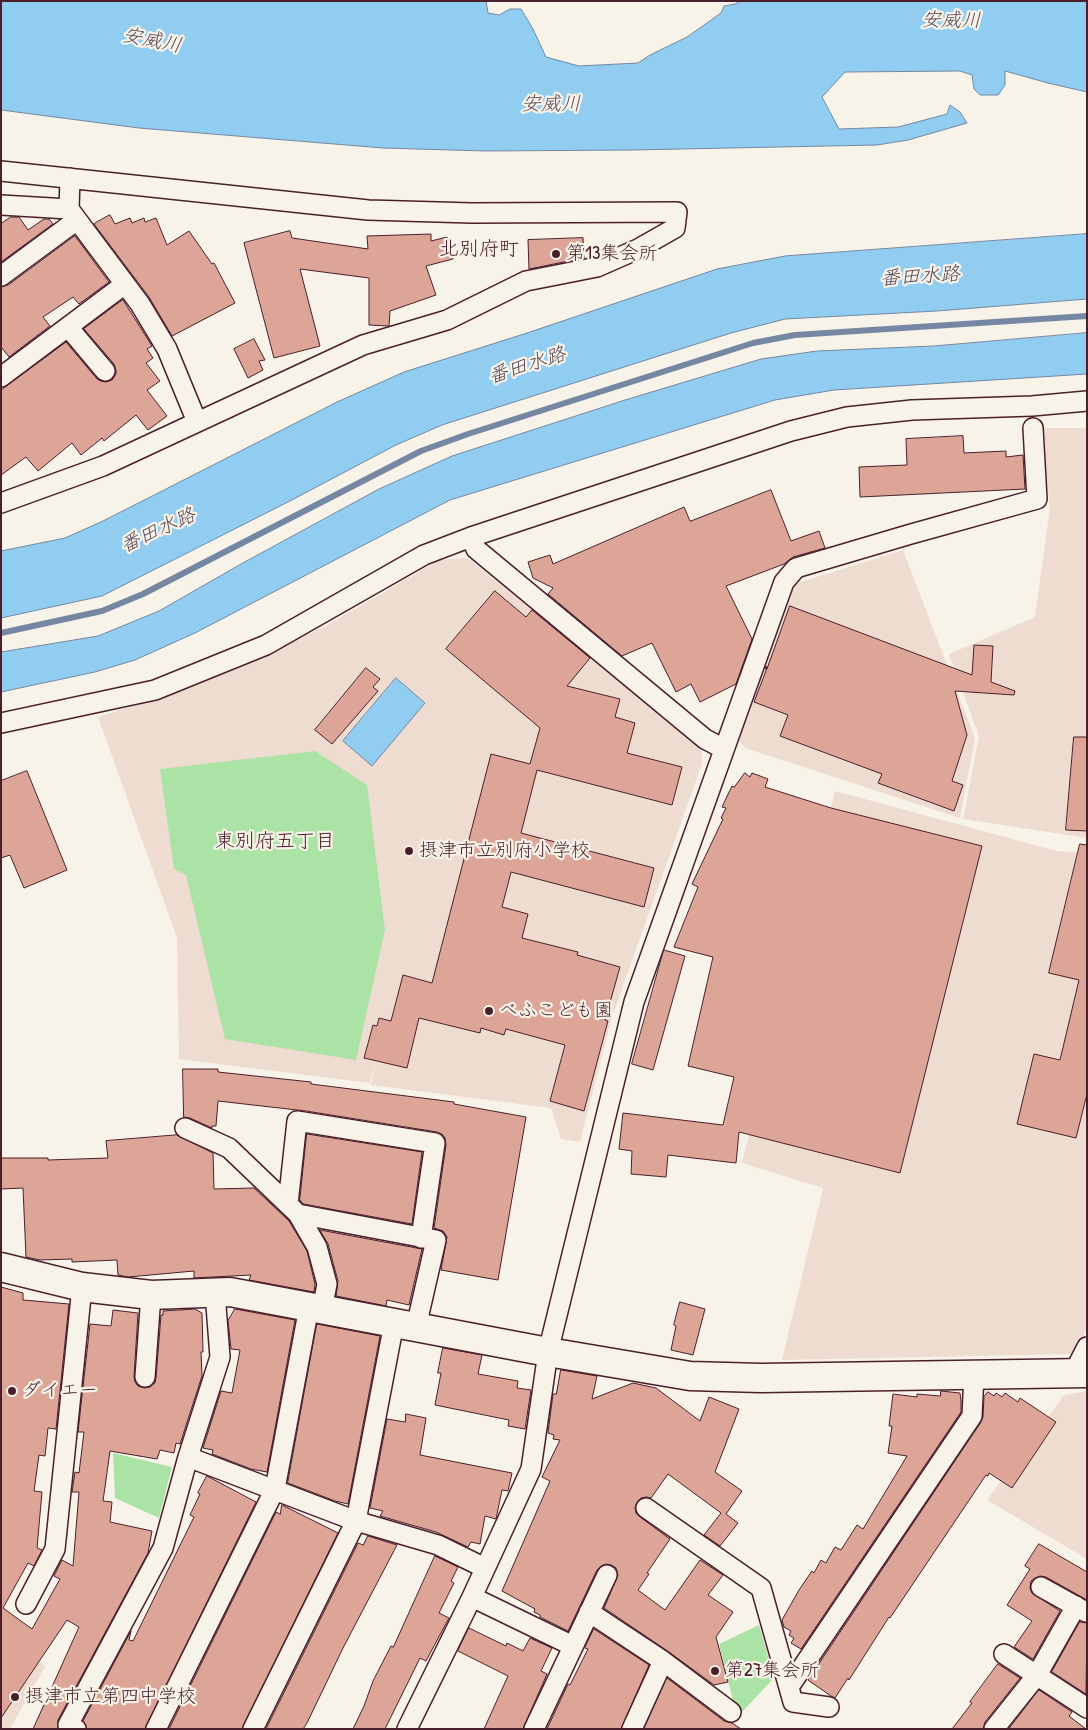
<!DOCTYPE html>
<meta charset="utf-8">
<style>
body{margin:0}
#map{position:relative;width:1088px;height:1730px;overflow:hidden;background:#f7f3e8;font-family:"Patrick Hand",sans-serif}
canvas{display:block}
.frame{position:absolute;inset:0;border:2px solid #4a1f2b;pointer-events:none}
</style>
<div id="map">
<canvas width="1088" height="1730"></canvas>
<div class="frame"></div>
</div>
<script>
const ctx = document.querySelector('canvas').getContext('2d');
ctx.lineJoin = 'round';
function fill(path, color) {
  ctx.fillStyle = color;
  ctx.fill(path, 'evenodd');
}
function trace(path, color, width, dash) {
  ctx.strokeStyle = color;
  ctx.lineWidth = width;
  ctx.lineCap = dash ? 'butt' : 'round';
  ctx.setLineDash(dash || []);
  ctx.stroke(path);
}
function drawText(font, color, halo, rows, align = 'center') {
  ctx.font = font + ' "Patrick Hand","Klee One",sans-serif';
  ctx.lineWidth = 4.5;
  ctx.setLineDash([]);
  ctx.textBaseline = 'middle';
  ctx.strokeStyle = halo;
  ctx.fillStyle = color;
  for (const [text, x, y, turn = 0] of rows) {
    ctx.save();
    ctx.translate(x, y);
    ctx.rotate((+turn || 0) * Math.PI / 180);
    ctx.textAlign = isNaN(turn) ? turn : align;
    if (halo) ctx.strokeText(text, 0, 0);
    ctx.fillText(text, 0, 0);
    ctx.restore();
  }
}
const built = new Path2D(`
 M1041 428H1087V838L963 819 979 736 949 654 1035 617 1050 508Z
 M903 550 975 738 960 818 745 748 739 740 794 584Z
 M468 558 702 748V764L612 1017 580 1142 561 1139 551 1108 371 1085 377 1058 370 1083 179 1059 177 938 98 717 182 690 324 627 439 560Z
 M835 791 1057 851 1087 853V1328L1074 1354 782 1360 823 1188 742 1163Z
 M1087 1391V1559L987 1500 1064 1395Z
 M1 1633 45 1666 10 1729H1Z`);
const green = new Path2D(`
 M315 751 367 785 385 930 356 1060 225 1039 186 875 174 869 160 769Z
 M113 1453 172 1467 159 1518 115 1498Z
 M759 1625 774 1678 742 1712 734 1705 719 1644Z`);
const water = new Path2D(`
 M1 1H486L488 13 499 15 510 9H521L533 29 546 57 579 66 638 63 650 55 687 37 721 13 724 6 735 4 741 1H1087V92L1048 83 1005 71V85L998 95H980L974 89 972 75 960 71 845 72 822 97 839 129 898 127 947 114 950 105 960 112 967 123 908 140 877 145 632 150 485 151 383 148 139 128 1 110Z
 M1087 234V299L937 311 785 319 731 333 442 425 396 445 288 502 102 596 1 618V551L65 538 103 521 337 402 404 372 527 333 717 269 785 256Z
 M1087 333V374L834 390 775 400 450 500 195 633 135 660 95 672 1 692V652L98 636 159 611 241 564 379 489 452 456 625 400 761 359 817 351 934 346Z
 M396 678 425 703 372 766 343 741Z`);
const stream = new Path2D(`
 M1 633 102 611 143 594 421 451 468 434 753 343 795 335 1087 316`);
const building = new Path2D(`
 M110 215 115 224 130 218 132 223 144 218 145 222 156 218 167 245 189 231 212 264 214 263 235 303 172 336 149 297 94 224Z
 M11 217H19L28 230 44 219H49L53 224 1 262V224Z
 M290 231 292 238 368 249 367 236 431 234V241L447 237 453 259 426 266 436 295 390 311 389 326 369 325V278L300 269 320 346 274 358 244 243Z
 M75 236 109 282 79 304 73 297 43 317 50 326 9 357 1 347V287L8 285Z
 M583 238 584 258 529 269 528 240Z
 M123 300 152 346 147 349 153 358 146 363 160 381 147 390 167 416 148 430 136 415 104 441 102 438 81 455 72 443 38 471 26 457 1 475V390L66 342 97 379 101 381 106 382 112 380 116 374V370L114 364 84 329Z
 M254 339 265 360 259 361 263 370 248 378 234 349Z
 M963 436 964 453 1006 451V457L1023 455 1025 489 860 497 859 467 907 465 906 439Z
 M771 490 791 541 819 531 825 548 793 557 784 564 726 586 752 639 736 684 700 702 691 684 676 692 652 643 622 656 548 594 553 588 533 578 528 562 550 555 553 564 684 507 690 521Z
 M495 591 526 617 532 610 590 658 567 686 620 699 615 717 635 723 627 753 682 767 672 805 537 770 521 833 654 868 644 907 511 872 502 907 528 914 522 938 578 952 577 955 620 967 605 1020 608 1021 584 1111 550 1101 565 1045 506 1029 504 1035 481 1028 480 1033 419 1018 407 1068 364 1058 373 1025 377 1026 379 1018 391 1021 403 975 432 983 491 754 530 764 540 728 446 649Z
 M790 606 972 675 974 645 993 646 991 682 1015 691 1014 695 955 691 967 735 952 781 963 785 954 811 878 783 882 774 780 736 788 715 754 702 767 668 765 669 766 666 767 668Z
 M366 668 380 679 373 687 378 691 332 744 315 730Z
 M1074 737H1087V831L1066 830Z
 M27 771 67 870 24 888 10 855 1 858V781Z
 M745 773 750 777 752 773 768 779 765 787 831 808 982 846 900 1173 739 1132 736 1163 668 1155 666 1177 631 1174 632 1151 619 1149 623 1113 723 1125 734 1077 688 1066 713 957 674 947 698 887 692 884 723 819 721 818 726 808 722 807 732 786 734 787Z
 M1080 844 1087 845V1094L1076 1138 1017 1124 1034 1054 1060 1060 1079 980 1049 973Z
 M664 950 685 956 653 1070 632 1064Z
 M183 1069H218V1072L311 1082V1084L454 1102V1104L526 1117 498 1280 441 1270 447 1237 443 1231 434 1228 446 1145 445 1138 442 1134 437 1132 306 1111 218 1101 216 1126H212V1128L190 1118 184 1117Z
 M307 1134 422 1152 412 1224 303 1204 300 1200Z
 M177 1135 213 1153 214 1189 254 1188 289 1221 307 1251 315 1284 314 1292 249 1280 251 1275 194 1278V1271L128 1277 118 1275 117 1260 72 1262V1259L40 1260 26 1257 23 1188 1 1189V1158H48V1160L108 1158 106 1141Z
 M320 1230 422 1249 409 1305 387 1300 386 1306 336 1296 338 1281 328 1244Z
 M1 1287 23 1293V1300L69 1304 56 1429 48 1428 45 1456 39 1455 34 1491 42 1492 37 1548 42 1550 34 1566 28 1563 3 1608 32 1629 60 1579 54 1576 62 1560 73 1566 79 1492H72L75 1472 79 1473 84 1432H78L90 1324 111 1326 113 1310 138 1313 134 1377 135 1382 138 1386 145 1388 150 1387 155 1383 156 1378 161 1315H163V1311L195 1309 202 1313 203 1352H201L202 1376 180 1444 176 1443 174 1453 160 1450 157 1459 110 1451 103 1501 112 1502 110 1522 152 1531 148 1553 58 1720V1729H33L79 1627 67 1620 1 1718Z
 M680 1302 705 1309 693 1355 671 1350 676 1326 674 1325Z
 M235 1309 295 1320 267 1472 251 1469 212 1454 213 1450 203 1448 221 1391 232 1393 240 1350 231 1349 228 1321Z
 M317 1324 380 1336 348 1504 335 1501 288 1483Z
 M443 1348 482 1355 478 1374 518 1381 517 1388 531 1390 525 1429 508 1426 509 1420 435 1405 441 1373H438Z
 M561 1370 597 1376 592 1399 633 1383 656 1388 700 1421 709 1397 739 1409 715 1472 742 1491 726 1514 738 1523 720 1546 704 1535 721 1513 668 1474 651 1498 646 1497 641 1498 637 1502 635 1508 636 1513 640 1517 670 1539 647 1573 649 1574 638 1590 665 1610 700 1560 723 1575 708 1595 733 1612 716 1637 728 1682 714 1685 669 1652 604 1608 618 1575 616 1568 611 1565 606 1564 601 1566 597 1570 568 1631 540 1617V1615L534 1612 535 1609 502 1591 550 1481 542 1477 560 1440 553 1439 554 1435 548 1433 553 1394H556Z
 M941 1391 960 1393 961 1401V1412L801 1649 791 1643 794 1638 789 1635 791 1631 784 1627 782 1620 799 1590 812 1571 814 1573 821 1560 826 1563 835 1547 841 1550 857 1525 863 1529 907 1456 888 1453 892 1426H889L893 1394 917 1397V1394L940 1396Z
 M988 1392 994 1396 996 1393 1002 1397 1005 1393 1018 1402 1020 1398 1056 1422 1012 1488 989 1473 988 1476 986 1475 890 1618 889 1617 849 1680 848 1678 835 1698 831 1696 808 1680 981 1422 983 1417 984 1397Z
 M406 1414 426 1418 420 1455 512 1473 508 1491 502 1490 496 1519 485 1516 480 1544 471 1542 468 1547 436 1532 380 1516 383 1511 370 1508 387 1419 405 1422Z
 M207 1476 256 1502 145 1729H87L83 1721 131 1631 129 1640 133 1641 194 1517 190 1515 200 1494 198 1493Z
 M282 1505 338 1533 242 1729H169L276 1512 280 1514Z
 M368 1536 397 1545 343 1648 307 1723 303 1729H266L358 1543 363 1545Z
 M1039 1544 1087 1572V1600L1046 1577 1040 1576 1035 1578 1031 1581 1030 1588 1032 1593 1060 1611 1033 1659 1014 1647 1032 1621 1007 1605 1030 1569 1025 1566Z
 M435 1556 458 1567 451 1581 454 1583 439 1613 449 1618 426 1661 420 1658 385 1729H353L364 1706 373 1681 391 1646 393 1647Z
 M1080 1622 1087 1623 1086 1694 1052 1672Z
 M469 1628 506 1646 507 1643 523 1651 530 1638 552 1648 541 1671 547 1674 523 1729H484L508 1676 458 1651Z
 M594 1629 649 1665 621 1729H547L568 1684 570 1685 588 1649 585 1648Z
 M998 1664 1020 1678 985 1722 983 1729H952L972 1703 970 1702Z
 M667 1678 724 1721 732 1723 741 1729H644Z
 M1039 1690 1072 1712 1069 1716 1086 1729H1009Z`);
const street = new Path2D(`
 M1 171 368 210 472 213 677 212 675 228 638 249 597 267 526 281 447 320 363 345 103 466 1 503
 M70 178 69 209 140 304 167 349 197 422
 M1 205 69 209
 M1 276 77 220
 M68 327 105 371
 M1 377 125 284
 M471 537 476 549 705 739 724 749
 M1 723 155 690 266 645 424 555 471 537 791 431 847 417 912 410 1032 406 1087 401
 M185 1128 229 1148 298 1214 317 1247 327 1284 322 1310
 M288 1204 297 1121 435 1143 421 1238
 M298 1214 436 1240 416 1327
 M1073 1374 1087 1347
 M145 1377 151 1295
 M188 1457 356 1521 438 1545 485 1568
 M646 1508 761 1588 793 1702 829 1707
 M1041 1587 1086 1612
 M472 1597 573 1646
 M26 1604 55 1549 82 1287
 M589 1612 663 1661 731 1712
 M1004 1654 1087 1708
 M789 1687 972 1416 974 1375
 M76 1729 68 1725 163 1548 188 1457 220 1357 215 1293
 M156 1729 275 1489 309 1307
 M253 1729 356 1521 394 1323
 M407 1729 472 1597 531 1469 548 1352 634 1002 784 582 796 568 911 534 1037 499 1033 428
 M534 1729 607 1575
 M632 1729 663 1661
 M994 1729 1037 1675 1076 1606`);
const secondary = new Path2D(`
 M1 1267 82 1287 151 1295 230 1292 548 1352 690 1376 761 1378 1087 1373`);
const markers = [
 [556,254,5,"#4a1f2b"],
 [409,851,5,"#4a1f2b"],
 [489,1011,5,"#4a1f2b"],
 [12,1391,5,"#4a1f2b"],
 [715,1671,5,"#4a1f2b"],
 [15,1697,5,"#4a1f2b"]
];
const poiNames = [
 ["第13集会所",566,254],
 ["摂津市立別府小学校",419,851],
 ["べふこども園",499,1011],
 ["ダイエー",22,1391],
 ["第27集会所",725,1671],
 ["摂津市立第四中学校",25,1697]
];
const waterNames = [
 ["安威川",951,21,1],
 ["安威川",152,41,11],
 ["安威川",551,105],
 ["番田水路",920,277,-4],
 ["番田水路",527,366,-18],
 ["番田水路",158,531,-25]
];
const neighbourhoodNames = [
 ["北別府町",479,250],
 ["東別府五丁目",275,842]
];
fill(built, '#efdcd0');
fill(green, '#abe2a6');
fill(water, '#91ccf1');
trace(water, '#7587a2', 1);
trace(stream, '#7587a2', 6);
fill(building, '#dda598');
trace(building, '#4a1f2b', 1);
trace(street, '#4a1f2b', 22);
trace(secondary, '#4a1f2b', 31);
trace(street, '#f7f3e8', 19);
trace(secondary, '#f7f3e8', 28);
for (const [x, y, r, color] of markers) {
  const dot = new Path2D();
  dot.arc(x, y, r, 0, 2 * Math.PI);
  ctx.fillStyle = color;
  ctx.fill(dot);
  trace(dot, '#f7f3e8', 2);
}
drawText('19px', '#4a1f2b', '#f7f3e8', poiNames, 'left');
drawText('italic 20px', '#5c4a5c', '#f7f3e8', waterNames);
drawText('20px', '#4a1f2b', '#f7f3e8', neighbourhoodNames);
</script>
